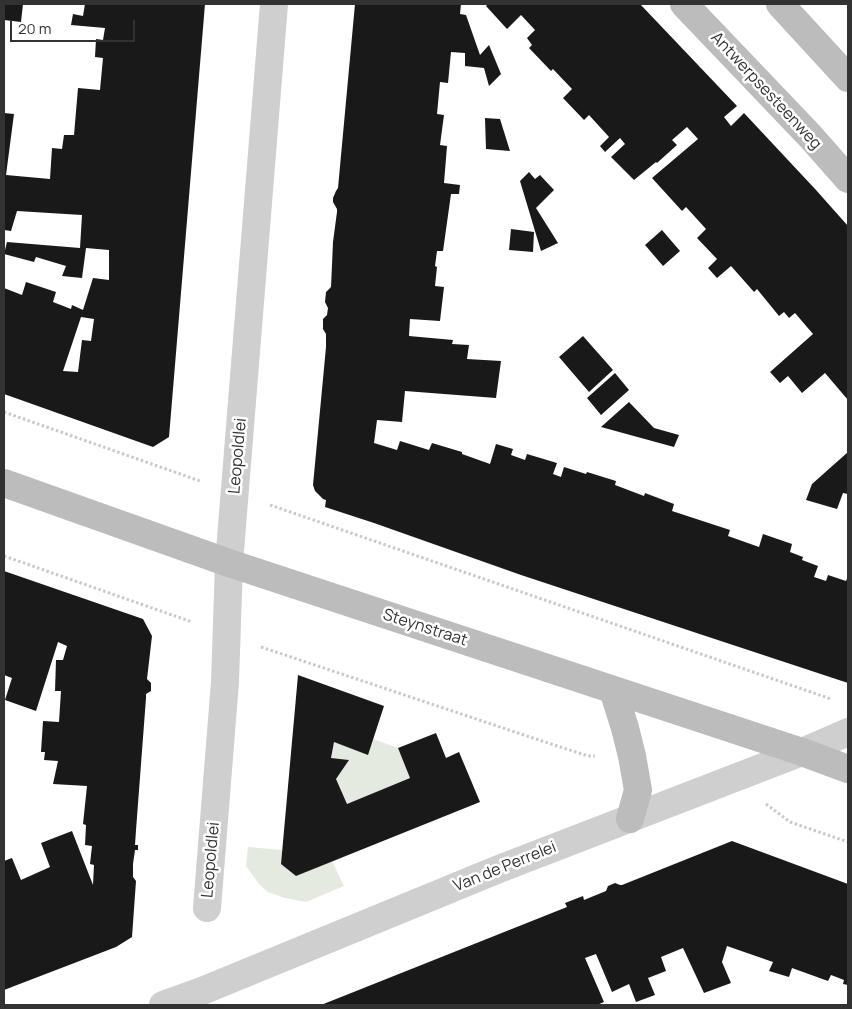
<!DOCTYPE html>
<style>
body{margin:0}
#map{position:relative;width:852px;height:1009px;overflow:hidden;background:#fff;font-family:Manrope,sans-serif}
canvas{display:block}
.frame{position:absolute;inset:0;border:5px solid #323232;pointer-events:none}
.scale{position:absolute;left:10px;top:20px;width:125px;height:22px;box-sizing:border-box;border:2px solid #323232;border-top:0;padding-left:6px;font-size:15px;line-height:18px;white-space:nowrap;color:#323232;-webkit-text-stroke:4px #fff;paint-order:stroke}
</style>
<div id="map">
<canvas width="852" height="1009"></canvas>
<div class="frame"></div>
<div class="scale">20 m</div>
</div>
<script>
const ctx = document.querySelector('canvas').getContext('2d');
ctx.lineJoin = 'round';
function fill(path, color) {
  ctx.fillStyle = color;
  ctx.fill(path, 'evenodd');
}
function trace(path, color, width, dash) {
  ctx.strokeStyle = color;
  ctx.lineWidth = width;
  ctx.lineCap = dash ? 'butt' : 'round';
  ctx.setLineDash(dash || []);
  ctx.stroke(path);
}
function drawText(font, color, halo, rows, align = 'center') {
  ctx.font = font + ' Manrope,sans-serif';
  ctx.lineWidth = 5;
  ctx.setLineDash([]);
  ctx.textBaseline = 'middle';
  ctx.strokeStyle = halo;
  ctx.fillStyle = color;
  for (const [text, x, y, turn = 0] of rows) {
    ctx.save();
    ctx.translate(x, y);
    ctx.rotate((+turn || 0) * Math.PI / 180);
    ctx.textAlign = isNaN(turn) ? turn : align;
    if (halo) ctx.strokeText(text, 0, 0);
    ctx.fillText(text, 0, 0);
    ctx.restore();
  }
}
const green = new Path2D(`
 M373 739 398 748 410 778 347 804 336 779 349 760 331 758 334 742 367 754Z
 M248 847 282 850 281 864 296 876 332 861 344 886 306 902 285 898 268 892 259 884 246 866Z`);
const building = new Path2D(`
 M4 4H23L21 22 4 20Z
 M85 4H205L169 437 153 447 4 394V288L22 295 26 282 56 292 53 302 71 309 72 305 83 310 93 278 109 280V250L86 248 82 278 62 276 66 266 36 257 34 262 4 254 7 242 80 248 82 215 17 211 11 231 4 230V113L14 114 6 175 50 179 52 148 62 149 64 135H74L78 88 100 90 103 58 95 57 96 39 103 40 105 28 71 25 73 14 83 16ZM81 317 94 319 91 341 82 340 78 372 63 371Z
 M355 4H461L460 14 466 15 480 55 489 45 501 74 489 86 484 68 465 66V53L451 52 448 83 440 82 437 114 444 115 440 145 447 146 444 183 460 185 459 194H451L443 251H437L435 266 437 267 435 286 444 287 440 321 410 319 409 336 453 340 452 344 469 345 467 359 501 361 496 398 405 391 402 422 377 420 374 443 397 450 400 441 429 450 432 443 462 452V454L490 464 496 444 513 449 511 455 525 460 527 454 557 463 553 474 561 477 564 467 586 474 587 472 616 481 615 485 644 496 645 493 674 504 672 511 730 530 728 536 759 547 763 534 792 544 790 552 803 557 802 560 818 566 814 577 826 581 828 575 846 581 848 576V683L521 575 374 523 325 507 326 500 323 499 315 491 313 485 326 347V334L323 329V319L327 315 328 308 325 302 326 292 331 287 333 242 337 212V209L333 202V198L336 191 338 188Z
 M488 4H640L737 106 724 117 731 126 744 113 816 190 848 226V400L825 373 802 393 788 376 780 383 770 372 813 334 795 313 789 318 784 312 779 316 757 289 754 292 731 266 717 278 708 268 717 259 697 238 706 229 686 207 682 211 652 178 698 139 687 127 672 140 677 145 657 163 656 162 634 180 611 157 625 144 620 138 605 152 600 146 609 137 589 115 584 120 563 98 572 89 553 69 551 71 529 48 532 45 527 38 535 30 521 15 507 29 486 6Z
 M485 118 500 119 510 151 486 149Z
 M529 172 535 179 540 175 554 190 536 208 558 243 541 251 520 181Z
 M511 229 534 232 533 252 509 250Z
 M662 230 680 251 663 266 645 245Z
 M583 336 613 370 589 392 559 357Z
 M615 373 629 390 601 415 587 398Z
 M629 402 654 428 679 435 674 447 601 427Z
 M848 452V494L843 493 837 509 806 500 812 484Z
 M4 571 143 619 152 636 147 679 151 683V691L146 694V698L136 830 135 845H138V850H135L133 864V877L136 881 132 937 116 947 4 990V861L12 858 21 880 50 867 41 843 72 831 93 885 94 865 90 864 92 846 85 845 86 825 83 824 87 786 53 784 58 761 44 760 45 752H41L43 721 59 722 61 691H55L56 660H63L67 646 58 642 36 711 5 700 12 678 4 675Z
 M298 675 384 706 368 755 334 742 331 758 349 760 336 779 347 804 410 778 398 748 436 733 446 758 459 752 480 802 296 876 281 864Z
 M732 841 848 884V985L843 984 844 980 831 975 828 981 792 968 789 977 769 971 773 962 727 946 722 962 731 983 704 993 683 948 661 957 666 971 648 978 655 995 636 1002 629 984 612 992 596 954 585 958 604 1002 597 1005H321L567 907 565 903 583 896 584 900 606 891 608 886 615 883 620 885H622Z`);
const path = new Path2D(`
 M4 412 200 481
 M270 505 831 699
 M4 556 192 622
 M261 647 542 741 588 756H595
 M766 804 790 822 848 842`);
const street = new Path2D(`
 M207 908 225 682 229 563 274 4
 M163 1005 202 991 499 869 802 752 848 732`);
const secondary = new Path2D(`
 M684 4 810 136 848 179
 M780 4 848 78
 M4 483 229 563 802 752 848 769
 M613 690 625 728 632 756 638 790 630 819`);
const streetNames = [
 ["Antwerpsesteenweg",766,91,47],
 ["Leopoldlei",238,456,-85],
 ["Steynstraat",425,628,18],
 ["Leopoldlei",211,860,-85],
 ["Van de Perrelei",505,867,-22]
];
fill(green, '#e4eadf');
fill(building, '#191919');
trace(path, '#c9c9c9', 3, [2.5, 2.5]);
trace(street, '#cfcfcf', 28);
trace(secondary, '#bcbcbc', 28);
drawText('16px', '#323232', '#fff', streetNames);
</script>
